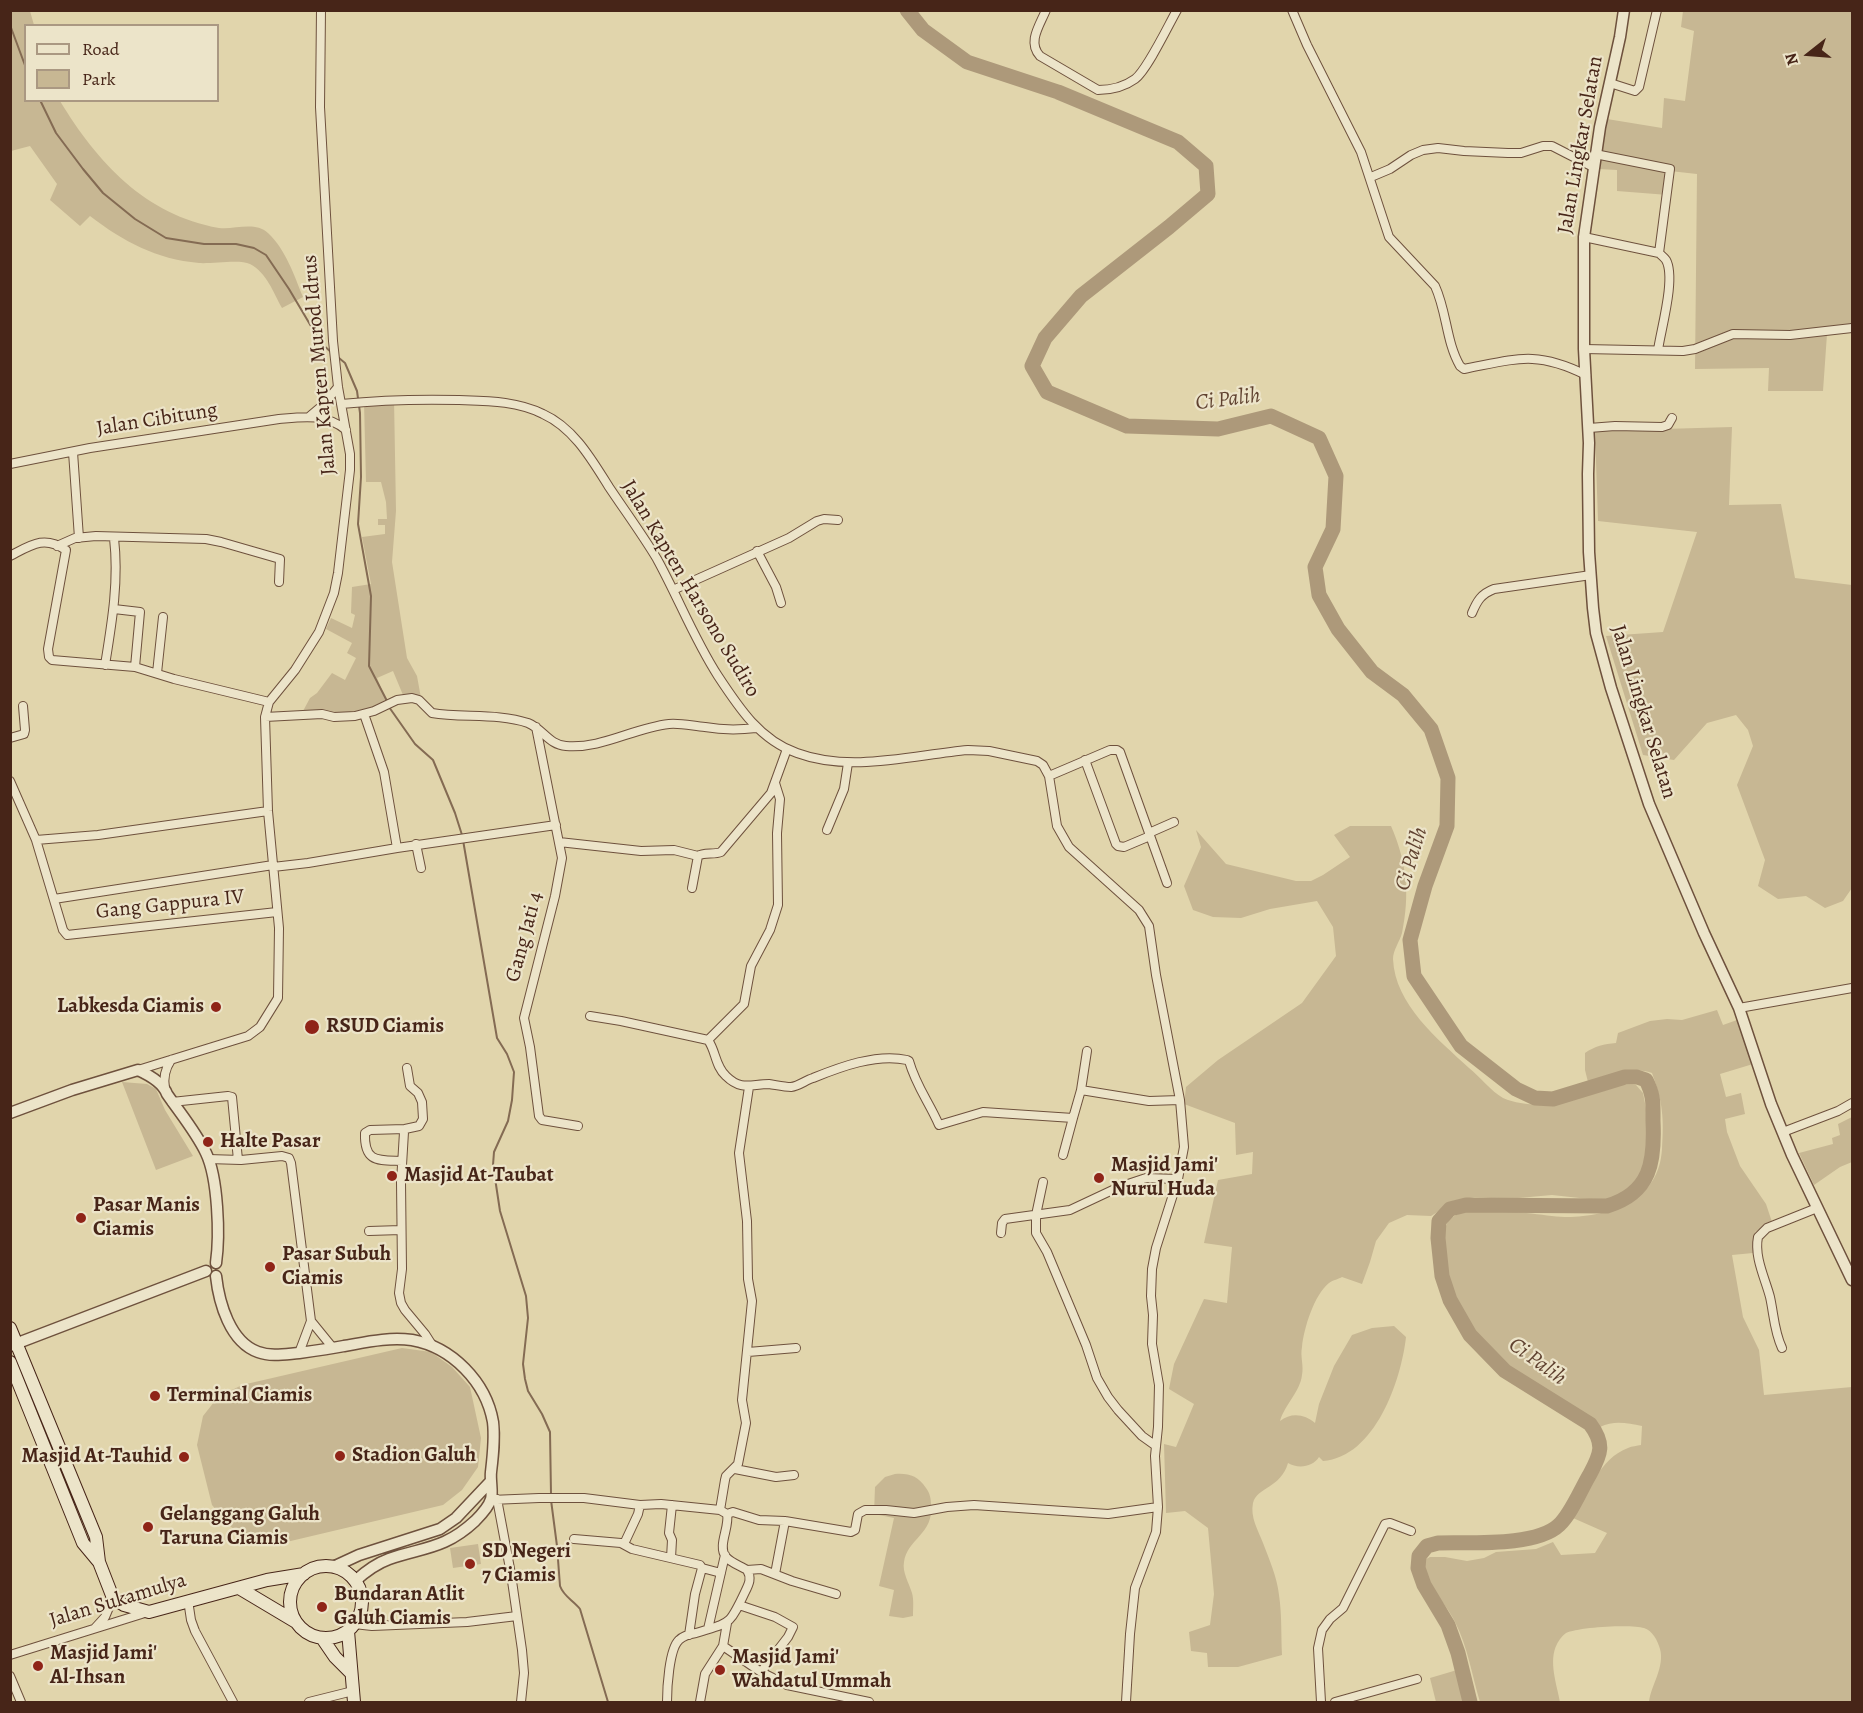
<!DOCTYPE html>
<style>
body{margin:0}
#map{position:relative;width:1863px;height:1713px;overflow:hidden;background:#e1d5ac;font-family:Alegreya,serif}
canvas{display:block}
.frame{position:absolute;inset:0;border:12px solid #472518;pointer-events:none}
.legend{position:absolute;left:24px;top:24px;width:195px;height:78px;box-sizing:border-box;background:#ece4c9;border:2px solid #aa9882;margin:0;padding:8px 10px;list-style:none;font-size:18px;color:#472518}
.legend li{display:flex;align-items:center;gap:12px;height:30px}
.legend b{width:30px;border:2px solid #aa9882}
.north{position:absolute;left:1779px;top:24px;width:60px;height:60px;-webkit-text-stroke:4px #ece4c9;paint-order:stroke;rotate:253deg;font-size:16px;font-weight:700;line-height:24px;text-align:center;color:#472518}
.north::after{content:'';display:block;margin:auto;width:21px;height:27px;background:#472518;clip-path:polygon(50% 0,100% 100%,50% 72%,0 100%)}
</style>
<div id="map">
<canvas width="1863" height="1713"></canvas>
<div class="frame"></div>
<ul class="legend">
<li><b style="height:8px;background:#ece4c9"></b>Road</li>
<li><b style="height:16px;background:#c7b793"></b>Park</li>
</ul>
<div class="north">N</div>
</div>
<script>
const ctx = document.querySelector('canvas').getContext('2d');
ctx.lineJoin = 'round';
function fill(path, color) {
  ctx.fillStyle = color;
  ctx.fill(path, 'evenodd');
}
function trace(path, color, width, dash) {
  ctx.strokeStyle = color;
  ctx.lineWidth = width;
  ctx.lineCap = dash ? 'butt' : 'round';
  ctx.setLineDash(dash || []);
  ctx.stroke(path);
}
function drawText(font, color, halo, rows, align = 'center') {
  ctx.font = font + ' Alegreya,serif';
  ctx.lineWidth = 4.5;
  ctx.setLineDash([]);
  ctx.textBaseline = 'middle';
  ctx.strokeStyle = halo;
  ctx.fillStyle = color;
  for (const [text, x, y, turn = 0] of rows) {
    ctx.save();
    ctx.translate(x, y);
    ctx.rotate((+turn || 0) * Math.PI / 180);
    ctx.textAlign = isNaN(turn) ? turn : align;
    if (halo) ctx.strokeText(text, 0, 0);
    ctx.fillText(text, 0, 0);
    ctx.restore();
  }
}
const green = new Path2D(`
 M11 10 30 11 34 25 26 26V100L60 101C97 162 145 215 219 228 234 230 255 221 268 233 286 250 294 275 303 297L282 308C273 292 267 273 250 264 240 259 212 264 199 263 156 259 124 242 90 216L80 226 50 200 57 184 30 146 11 151Z
 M1683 11H1852V330L1827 334 1823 391H1768L1769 368 1695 369 1697 174 1670 171 1668 195 1617 191V170L1598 169 1607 119 1662 128 1664 98 1685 101 1694 31 1681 27Z
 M394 399 396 511 392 562 407 658 417 676 421 698 403 695 393 671 377 678 387 702C361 716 331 714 302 713L310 698 317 693 332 673 345 680 356 658 347 653 352 643 326 629 331 618 352 628 355 615 351 613 352 587 371 584 362 537 385 534V525H378V519H387L386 502 381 482H366L364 402Z
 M1732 427 1729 505 1781 504 1795 578 1852 585V888L1843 901 1825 908 1806 896 1778 899 1758 886 1765 860 1737 785 1753 746 1748 730 1736 715 1707 723 1674 760 1643 755 1606 636 1663 632 1697 532 1598 521 1595 431Z
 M1350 826H1391C1407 863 1410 894 1402 933 1400 941 1393 950 1393 959 1395 1005 1438 1039 1469 1068 1480 1077 1491 1091 1503 1098 1514 1103 1527 1104 1539 1105 1566 1107 1592 1091 1618 1085 1624 1084 1630 1085 1636 1085L1643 1093 1647 1114 1646 1145 1644 1169 1633 1188 1610 1200H1598L1552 1195 1507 1199 1475 1197 1455 1201 1431 1216 1407 1215 1389 1223 1376 1241 1370 1262 1362 1284 1342 1277C1339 1279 1333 1280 1329 1283 1314 1295 1304 1328 1302 1347 1300 1356 1304 1366 1302 1375 1300 1392 1285 1404 1280 1421 1291 1412 1305 1414 1315 1423L1319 1404 1334 1366 1352 1335 1372 1328 1394 1326 1406 1337C1401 1381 1375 1457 1323 1461L1319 1457C1313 1467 1298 1469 1288 1463 1281 1488 1257 1487 1253 1503 1250 1517 1258 1530 1263 1543 1269 1559 1277 1577 1279 1595 1282 1615 1281 1636 1282 1655L1238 1667H1208L1207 1653 1191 1651 1189 1632 1210 1625 1214 1594 1208 1528 1185 1511 1166 1513 1164 1444 1176 1447 1194 1404 1169 1389 1174 1364 1204 1299 1227 1303 1232 1247 1204 1243 1218 1180 1252 1174 1253 1152 1236 1155 1235 1123 1184 1104 1186 1087 1218 1060 1302 1003 1336 956 1333 927 1317 901 1270 909 1241 918 1213 917 1193 910 1184 886 1201 847 1196 830 1226 864 1296 881H1311L1323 875 1350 857 1334 835Z
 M1717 1010 1723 1025 1737 1020 1753 1064 1720 1074 1726 1097 1741 1093 1745 1114 1725 1119 1727 1132 1740 1166 1766 1204 1772 1222 1755 1232 1753 1253 1732 1255 1743 1317 1759 1350 1764 1395 1852 1387V1702H1649C1651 1685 1665 1667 1660 1649 1658 1641 1652 1630 1644 1628 1632 1624 1578 1627 1566 1633 1563 1635 1559 1640 1557 1644 1548 1661 1557 1685 1560 1702H1480C1472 1676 1468 1647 1455 1622 1444 1599 1426 1589 1424 1560L1430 1557H1445L1467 1561 1484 1558 1496 1552 1536 1549 1553 1542 1561 1555 1595 1553 1607 1533 1573 1518C1587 1494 1600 1458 1628 1448 1632 1446 1637 1446 1641 1445L1642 1426C1627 1423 1614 1420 1600 1427 1588 1413 1571 1406 1555 1396 1540 1387 1522 1379 1509 1368 1480 1345 1454 1311 1448 1275 1445 1259 1440 1241 1446 1226 1456 1195 1546 1219 1571 1217 1615 1215 1659 1199 1662 1149 1664 1118 1663 1103 1652 1073 1631 1065 1609 1076 1588 1082L1585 1070V1053C1595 1046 1604 1044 1616 1043L1618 1033 1650 1021 1667 1019 1682 1020Z
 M122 1082 147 1084 156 1089 165 1110 193 1156 156 1170Z
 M1852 1117V1162L1840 1167 1814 1185 1799 1153 1833 1144 1832 1138 1840 1135 1838 1124Z
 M402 1348 431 1352 452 1367 470 1387 481 1438 478 1467 462 1490 443 1505 278 1544 252 1540 231 1527 212 1505 197 1445 203 1416 218 1397 242 1385Z
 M895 1474C909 1473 918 1476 926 1488 930 1493 931 1499 931 1505 934 1534 907 1539 904 1562 902 1572 909 1583 912 1593 914 1600 913 1608 913 1616L903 1618 889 1616 894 1590 879 1586 894 1518 874 1514 875 1487 885 1477Z
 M478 1544 481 1564 453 1568 450 1548Z
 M1457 1670 1463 1702H1436L1430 1678Z`);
const stream = new Path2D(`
 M10 25 26 68
 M40 100 56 133 83 169 103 193 135 219 166 238 204 244H236L254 248 266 255 289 289 321 343 332 353
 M339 358 345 363 357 391 360 413 361 477 358 524 371 596 369 666 387 701
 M389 707 415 744 433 760 455 813 462 835
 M463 840 497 1038 507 1054 514 1072 512 1100 508 1121 494 1152 493 1165 500 1211 526 1296 528 1318 523 1364 525 1379 528 1391 542 1414 550 1432 551 1494
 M551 1500 557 1546 560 1586C564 1597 573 1600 580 1609L608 1702`);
const river = new Path2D(`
 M907 10 923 30 967 62 1058 92 1178 142 1206 166 1208 194 1169 227 1081 296 1045 338 1032 366 1047 392 1127 426 1218 429 1271 416 1319 438 1336 476 1333 529 1315 567 1319 595 1338 629 1372 672 1403 695 1431 729 1448 778 1447 826 1425 886 1410 940 1414 976 1461 1046 1516 1089 1535 1098 1553 1099 1625 1077H1637L1646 1080C1654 1096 1653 1103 1653 1121 1655 1161 1651 1193 1607 1206L1466 1205 1450 1209 1439 1221 1438 1238 1442 1276 1450 1300 1470 1335 1505 1371 1590 1424C1605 1444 1601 1454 1590 1474 1581 1489 1571 1514 1559 1525 1536 1547 1469 1542 1438 1543L1427 1546 1419 1556 1418 1568 1424 1585 1448 1625 1458 1653 1470 1702`);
const minor = new Path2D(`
 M1046 10C1040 25 1027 42 1040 56L1098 90C1111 90 1124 87 1135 79 1147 70 1168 26 1177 10
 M1292 10 1307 45 1361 152 1389 237 1435 286C1447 312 1446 342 1460 366L1464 369C1516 359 1536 350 1586 375
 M1610 83 1635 91 1639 87 1657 10
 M1371 177 1390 169 1411 155 1423 150 1438 148 1464 151 1508 153H1521L1543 146H1552L1593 167
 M1584 237 1659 253 1670 169 1595 154
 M1584 349 1683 351 1695 349 1733 334 1790 335 1852 328
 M1658 350C1661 329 1676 278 1666 260 1664 257 1661 255 1659 253
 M341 404C381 400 419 399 459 400 488 401 517 401 543 414 574 428 592 460 609 487 625 511 642 534 657 559 678 597 694 639 718 676 739 708 760 740 797 753 851 773 913 755 968 750L989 751 1037 761 1043 765 1049 776 1057 826 1069 847 1139 910 1149 926 1156 975 1180 1100 1184 1147 1178 1179 1156 1248 1152 1269 1151 1296 1153 1315 1152 1344 1159 1385 1158 1427 1155 1456 1158 1507 1156 1532 1135 1588 1130 1634 1126 1702
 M310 416 323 405 338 387
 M1589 428 1615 426 1662 427 1668 425 1672 418
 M73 452 79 538
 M10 464 90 448 279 419C302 417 326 413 346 430
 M57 546 75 538 96 536 206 539 221 542 280 559 279 582
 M757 551 776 587 781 603
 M10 556C31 545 44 535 66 550L48 649 49 657 52 660 135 667 174 679 269 702
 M673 590 789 538 817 521 824 519 838 520
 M114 609 140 612 135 667
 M1472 613C1477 601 1481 594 1494 589L1591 575
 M105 665C112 622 119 581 114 538
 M157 673 163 617
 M265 717 322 714 334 717 355 716 374 711 397 700 412 698 419 700 432 713C462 718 498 713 528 723 543 729 549 745 566 746 602 749 633 728 669 724 681 723 693 726 705 727 722 730 739 730 756 728
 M536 727 562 858 555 896 524 1018 530 1047 539 1116 542 1120 578 1126
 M10 738 24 734 25 730 23 706
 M1085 760 1116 844 1118 846 1124 847 1150 836
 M1049 776 1110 750H1117L1120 752 1167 883
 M10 781 36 840 63 930 67 935 277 912
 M827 830 844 789 848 763
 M1149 833 1174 822
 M36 840 98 835 268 811
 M559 842 641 851 674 850 698 856
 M416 844 421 868
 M397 848 556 825
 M273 867 308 863 397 848 384 772 364 714
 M692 888 698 856C704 852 714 855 721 852L771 793 787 749
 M54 899 273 865
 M1739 1008 1852 988
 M590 1016 621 1021 708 1040C716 1051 715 1066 726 1076 741 1091 751 1084 769 1084 776 1085 784 1087 791 1087 799 1086 806 1080 813 1078 840 1067 877 1053 907 1060L909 1061C916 1086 929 1102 939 1125L983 1112 1073 1118 1081 1090 1149 1101 1180 1100
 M708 1040 744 1004 751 966 770 930 778 905 777 833 780 799 775 783
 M407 1068 410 1086 418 1093 422 1102 423 1119 419 1126 405 1129 404 1132 401 1182 402 1269 399 1293 401 1303 405 1310 425 1334 432 1345
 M138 1070 248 1036 260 1027 278 998 279 928 268 811 265 717 269 702 295 670 319 632 334 593 338 573 350 470V454L338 387 333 341 320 107 321 10
 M165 1088C163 1077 165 1069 171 1060
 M1081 1090 1087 1051
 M172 1102 228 1096 232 1097 238 1160
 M1783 1132 1838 1111 1852 1103
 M1063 1155 1073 1118
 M208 1159 241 1160 282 1156 289 1158 291 1163 311 1321 299 1353
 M402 1161C378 1160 364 1163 365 1133L370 1130 405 1129
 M1043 1182 1036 1215V1233L1047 1252 1086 1345 1097 1378 1108 1397 1118 1410 1142 1436 1156 1446
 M369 1231 401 1230
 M1001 1233 1002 1223 1005 1219 1070 1210 1119 1187 1146 1178 1178 1179
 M311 1321 333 1348
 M1782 1348C1774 1331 1774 1315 1770 1297 1765 1278 1754 1257 1758 1237L1767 1228 1817 1208
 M748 1352 796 1348
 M735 1469 776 1477 794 1475
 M497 1499 511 1574 522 1650 524 1673 521 1702
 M491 1500 539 1498H584L640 1505 661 1504 720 1510 727 1514C730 1527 717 1546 726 1557 731 1563 741 1566 747 1570 752 1578 749 1584 745 1592 729 1626 731 1622 696 1633 690 1634 683 1636 679 1640 669 1649 667 1689 667 1702
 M720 1510 725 1480 726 1476 738 1464 746 1423 742 1400 752 1301 748 1279 747 1221 739 1153 749 1087
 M727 1514 733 1512 759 1520 785 1521 851 1532 855 1530 858 1514 865 1510H886L914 1513 947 1507 974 1505 1108 1514 1158 1507
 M574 1539 621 1543 632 1549 700 1565 702 1568 695 1594 689 1635
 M624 1544 638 1514 640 1505
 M671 1558 672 1540 669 1533 672 1505
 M702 1568 721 1573
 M747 1570 761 1569 792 1581 836 1594
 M775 1574 785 1521
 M188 1600 191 1620 195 1631 233 1702
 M739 1605 775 1617 793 1627 788 1637 761 1672
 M727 1623 723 1646 761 1672 787 1685 869 1702
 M354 1624 372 1626 467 1622 517 1616
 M95 1628 105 1617 113 1598
 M708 1629 725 1555
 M10 1655 148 1612
 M10 1676 21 1702
 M309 1702 353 1691
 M700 1702 705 1674 723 1646
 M1321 1702 1318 1648 1322 1630 1330 1619 1343 1608 1385 1524 1390 1523 1411 1531
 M1335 1702 1417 1679`);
const tertiary = new Path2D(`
 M1624 10 1620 37 1600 127 1584 237V349L1589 443 1588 474 1589 552 1593 608 1596 633 1611 688 1649 804 1704 933 1739 1008 1771 1104 1792 1155 1852 1280
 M10 1113 72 1090 138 1070C149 1075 163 1083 167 1094 180 1113 196 1132 206 1153 218 1178 220 1235 216 1263
 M216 1276C219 1303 230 1342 258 1352 271 1357 286 1354 299 1353 314 1351 329 1349 344 1346 367 1342 388 1337 412 1340 452 1347 486 1382 493 1422 495 1439 493 1455 491 1472 490 1480 493 1493 491 1499 489 1506 480 1516 475 1521 445 1549 424 1547 389 1559 375 1564 365 1572 355 1581
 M10 1346 206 1271
 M333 1567 359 1555 440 1529 456 1518 490 1482`);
const secondary = new Path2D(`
 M10 1328 96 1537 99 1562 113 1598 124 1605 149 1612 267 1580 304 1574
 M10 1362 83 1543 98 1561
 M290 1602a36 36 0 1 1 72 0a36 36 0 1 1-72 0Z
 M239 1588 296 1622
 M348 1631 354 1702
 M322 1638 335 1657 350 1672`);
const markers = [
 [216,1007,6,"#8f2418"],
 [312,1027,8,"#8f2418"],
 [208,1142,6,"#8f2418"],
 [392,1176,6,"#8f2418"],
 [1099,1178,6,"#8f2418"],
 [81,1218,6,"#8f2418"],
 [270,1267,6,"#8f2418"],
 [155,1396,6,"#8f2418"],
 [340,1456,6,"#8f2418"],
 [184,1457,6,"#8f2418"],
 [148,1527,6,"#8f2418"],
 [470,1564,6,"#8f2418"],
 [322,1607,6,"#8f2418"],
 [38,1666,6,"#8f2418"],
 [720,1670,6,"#8f2418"]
];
const streetNames = [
 ["Jalan Lingkar Selatan",1581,145,-80],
 ["Jalan Kapten Murod Idrus",320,365,-95],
 ["Jalan Cibitung",157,420,-9],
 ["Jalan Kapten Harsono Sudiro",690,589,59],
 ["Jalan Lingkar Selatan",1643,712,73],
 ["Gang Gappura IV",170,905,-6],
 ["Gang Jati 4",525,937,-75],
 ["Jalan Sukamulya",118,1601,-17]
];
const poiNames = [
 ["Labkesda Ciamis",204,1007,"right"],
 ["RSUD Ciamis",326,1027],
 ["Halte Pasar",220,1142],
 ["Masjid Jami'",1111,1166],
 ["Nurul Huda",1111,1190],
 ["Masjid At-Taubat",404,1176],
 ["Pasar Manis",93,1206],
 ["Ciamis",93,1230],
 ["Pasar Subuh",282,1255],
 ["Ciamis",282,1279],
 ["Terminal Ciamis",167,1396],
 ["Stadion Galuh",352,1456],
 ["Masjid At-Tauhid",172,1457,"right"],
 ["Gelanggang Galuh",160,1515],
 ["Taruna Ciamis",160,1539],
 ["SD Negeri",482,1552],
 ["7 Ciamis",482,1576],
 ["Bundaran Atlit",334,1595],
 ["Galuh Ciamis",334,1619],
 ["Masjid Jami'",50,1654],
 ["Al-Ihsan",50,1678],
 ["Masjid Jami'",732,1658],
 ["Wahdatul Ummah",732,1682]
];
const waterNames = [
 ["Ci Palih",1228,400,-7],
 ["Ci Palih",1412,859,-73],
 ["Ci Palih",1537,1362,36]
];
fill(green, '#c7b793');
trace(stream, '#846b53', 2);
trace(river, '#ad997a', 15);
trace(minor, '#6e513d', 10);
trace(tertiary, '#6e513d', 13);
trace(secondary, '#472518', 14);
trace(minor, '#ece4c9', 8);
trace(tertiary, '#ece4c9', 10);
trace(secondary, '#ece4c9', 12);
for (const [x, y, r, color] of markers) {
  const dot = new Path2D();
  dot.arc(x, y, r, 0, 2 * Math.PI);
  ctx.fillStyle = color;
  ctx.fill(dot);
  trace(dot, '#ece4c9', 2);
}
drawText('21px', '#472518', '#ece4c9', streetNames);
drawText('bold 21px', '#472518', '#ece4c9', poiNames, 'left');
drawText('italic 22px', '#604230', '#ece4c9', waterNames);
</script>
